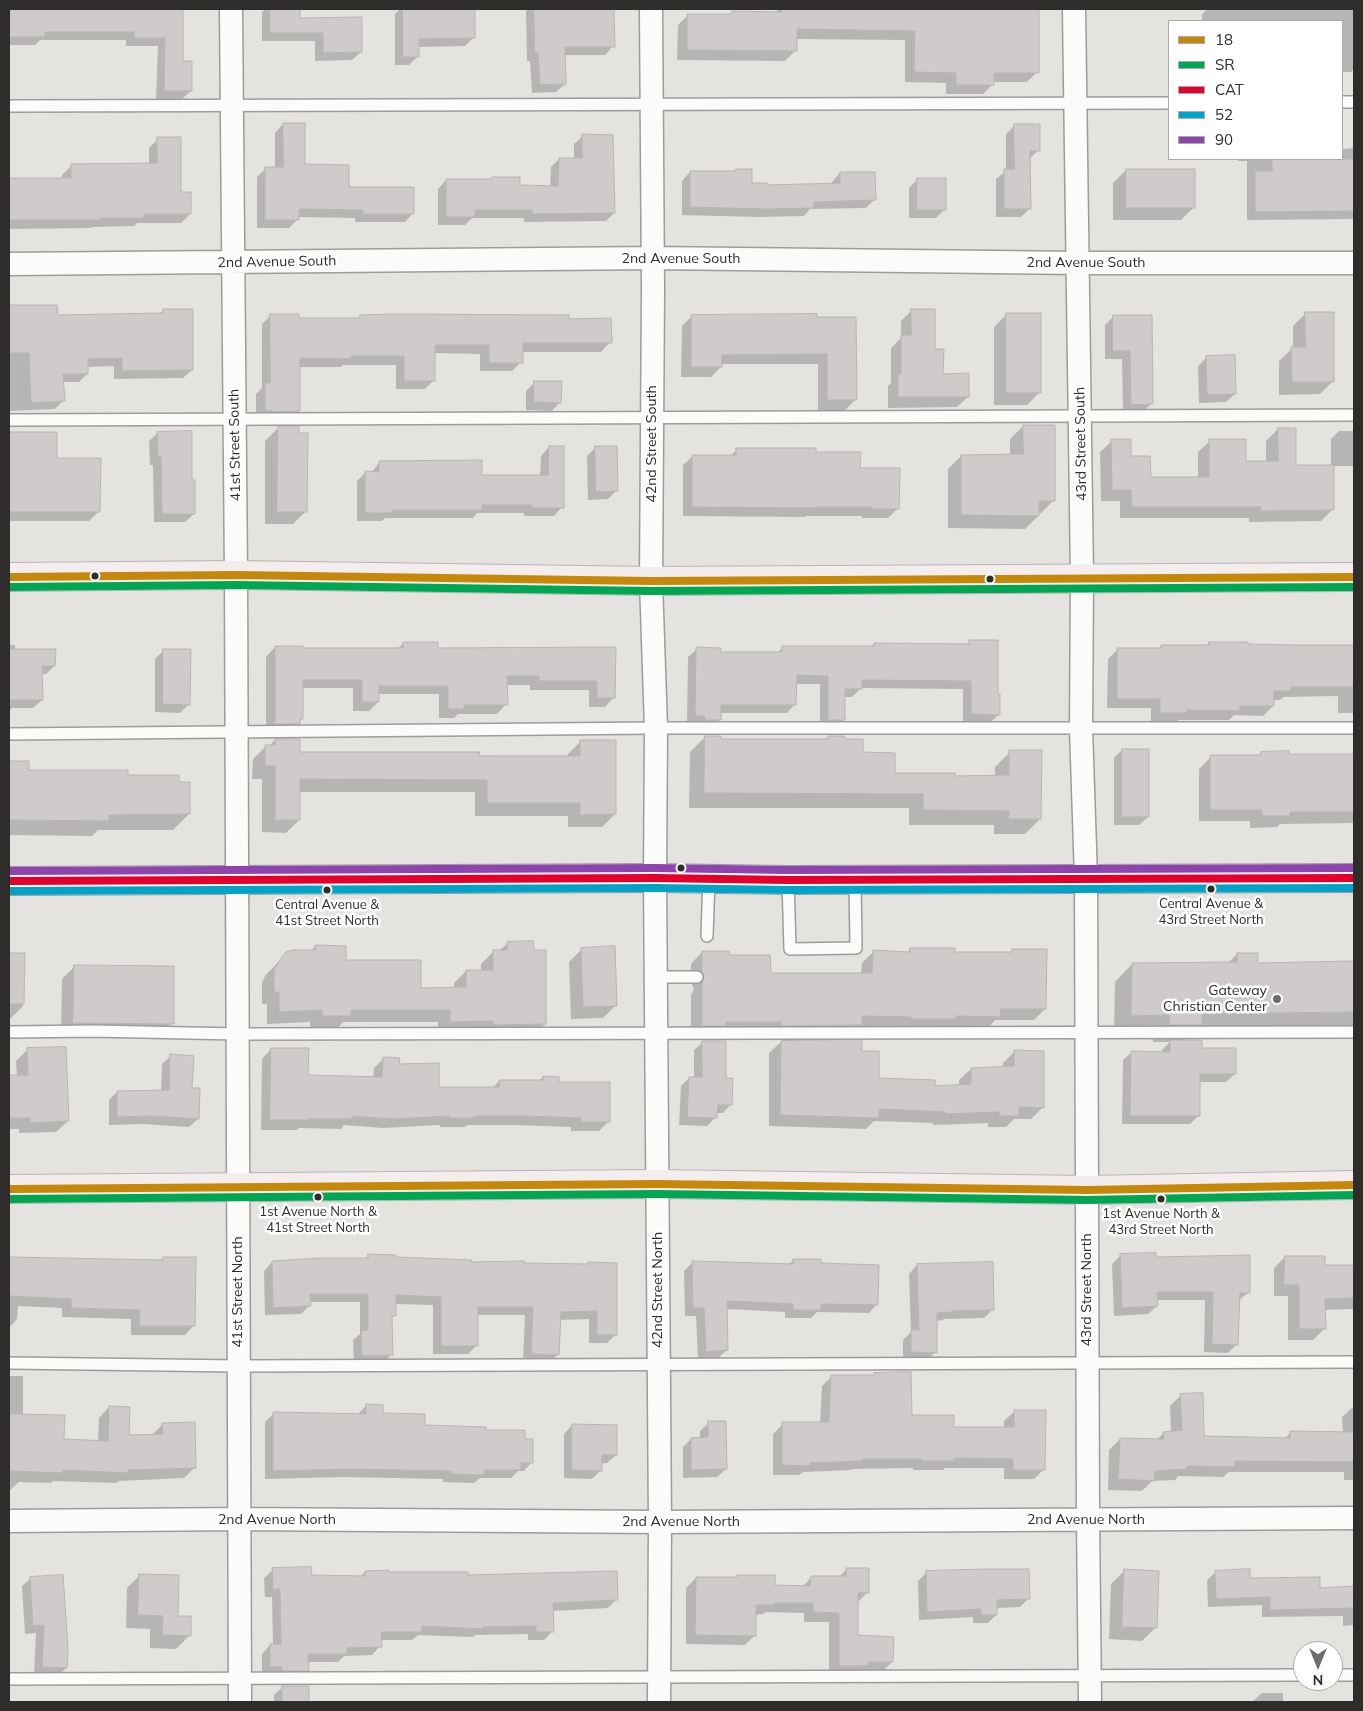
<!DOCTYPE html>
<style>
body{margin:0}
#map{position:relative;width:1363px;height:1711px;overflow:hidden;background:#e5e3e0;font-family:Mulish,sans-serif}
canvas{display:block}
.frame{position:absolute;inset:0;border:10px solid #2f2d2b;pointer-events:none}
.legend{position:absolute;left:1168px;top:20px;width:175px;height:140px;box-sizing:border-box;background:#fff;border:1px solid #acabaa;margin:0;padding:6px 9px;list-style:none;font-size:15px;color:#2f2d2b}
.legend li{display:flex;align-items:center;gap:10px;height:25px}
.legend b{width:25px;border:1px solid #acabaa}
.north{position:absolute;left:1293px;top:1641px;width:50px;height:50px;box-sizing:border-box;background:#fff;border:1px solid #acabaa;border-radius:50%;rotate:180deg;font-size:14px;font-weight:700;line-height:20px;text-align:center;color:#2f2d2b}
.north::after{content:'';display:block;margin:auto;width:18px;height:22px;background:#6f6d6a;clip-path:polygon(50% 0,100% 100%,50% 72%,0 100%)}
</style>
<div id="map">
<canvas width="1363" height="1711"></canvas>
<div class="frame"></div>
<ul class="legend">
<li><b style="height:6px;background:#c5880b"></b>18</li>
<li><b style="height:6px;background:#00a651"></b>SR</li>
<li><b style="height:6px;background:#e4002b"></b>CAT</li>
<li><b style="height:6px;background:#02a3c6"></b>52</li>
<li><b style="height:6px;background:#8e44ad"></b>90</li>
</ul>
<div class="north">N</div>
</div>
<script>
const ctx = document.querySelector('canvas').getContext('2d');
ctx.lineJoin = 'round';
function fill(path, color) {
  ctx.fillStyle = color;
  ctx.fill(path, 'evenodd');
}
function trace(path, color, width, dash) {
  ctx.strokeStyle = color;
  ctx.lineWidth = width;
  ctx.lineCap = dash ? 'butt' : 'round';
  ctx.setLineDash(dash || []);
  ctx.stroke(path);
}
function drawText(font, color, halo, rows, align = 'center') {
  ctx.font = font + ' Mulish,sans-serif';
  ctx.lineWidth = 5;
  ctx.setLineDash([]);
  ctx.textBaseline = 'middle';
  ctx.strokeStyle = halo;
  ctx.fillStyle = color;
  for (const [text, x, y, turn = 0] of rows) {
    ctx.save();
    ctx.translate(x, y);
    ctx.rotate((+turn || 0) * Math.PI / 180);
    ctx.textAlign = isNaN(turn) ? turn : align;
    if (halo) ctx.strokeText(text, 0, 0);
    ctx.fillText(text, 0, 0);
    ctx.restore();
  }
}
const shadow = new Path2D(`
 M52 9H181V63L191 91 182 99H156L158 46H126V40H40L35 45H9V10H51Z
 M266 9H299L298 19 361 52 352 60 315 61V41H262V12Z
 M400 9H474V37L465 46 418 47V56L409 65H395V14Z
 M529 9H613V46L605 55H564L565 84 556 92 532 93 530 61H527L526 11Z
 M779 9H1038L1037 72 1027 82H993V84L983 94H946V83L905 82V40L795 39V51L785 61 677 60 678 25 688 15H730L733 12 775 13Z
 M1208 9H1354V69L1351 72H1342V21H1202V14Z
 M283 124 304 165 348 188 413 213 405 222H355V218L297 217V220L289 228H257V177L266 168H275V133Z
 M1014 126 1039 150 1029 159 1030 208 1021 217H996V179L1006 171V134Z
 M583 136 614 213 606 221 524 222V218H472L465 225H438V189L446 180H491L493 178 519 186 550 187 551 167 559 159H574V144Z
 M158 139 190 214 181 223H137L134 226 92 227 91 228 9 229V180L62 179V175L72 165 149 164V148Z
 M1354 148V219L1247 220V161H1238V159H1342V149Z
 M1126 170 1194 207 1181 220H1113V183Z
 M690 172 766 186 832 185V182L840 173 874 200 866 208 810 209 804 216 758 217 682 215V181Z
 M917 180 945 209 936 218H909V188Z
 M9 306H56V316L160 314 163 311 192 370 183 378 114 379V366L87 367V374L79 382H62L63 401 55 409 9 411Z
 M912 310 934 350 942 375 968 397 957 407 888 408V386L891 383V348L901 338V321Z
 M1306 313 1333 381 1320 394 1279 395V361L1293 348V326Z
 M1007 314 1040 392 1027 405H994V327Z
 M271 315 298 319H357L360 316 568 320 610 342 601 352H521V362L512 371H480V354L434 353V380L425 389H396V365H343L341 367H299L298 411 289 420 256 419V394L262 388V324Z
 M815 315 855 400 845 410H818V364H721V367L711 377H681L682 326 692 316Z
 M1114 316H1151V404L1143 412 1123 413 1122 359H1105V325Z
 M1207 357 1235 394 1226 402 1199 403 1198 366Z
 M535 382 560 402 552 411 526 410V391Z
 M1023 426 1054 500 1041 513H1038V516L1025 529 948 528V469L961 456H1010V439Z
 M278 428 298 434 306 511 293 524H265V441Z
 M1278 429 1294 466H1331V439L1339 431H1354V466H1333V509L1321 521 1249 522V518H1120V501H1101L1100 452 1112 441 1149 479 1198 478V452L1210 441 1244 462H1266V441Z
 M158 433 191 481 194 514 185 522H154L153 465H150L149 441Z
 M9 434H56V459L99 511 89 521H9Z
 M549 447 562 507 554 516H524V513H477L473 518H385L382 521H357V481L365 473H371L379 463 481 477H540L541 456Z
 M596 447 616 491 608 499 588 500 587 456Z
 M737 450 815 453 859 469 898 508 888 518H862V516H806L805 517 683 516V465L693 456H730Z
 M970 642 997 695 999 714 990 723 963 722V689L861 688 852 697H844V720L835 728H820V684H795V704L787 713H719V720L711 728 687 724 688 657 697 649 720 654H776L783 647H871L874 644 966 645Z
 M404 643 436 649 614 648V697L605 707H589V690H530V685H506V704L497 714H458L454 718H439V694H378V702L369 711H353V688H302V718L299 723 289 733H266V657L275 647 302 649H397Z
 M1209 643 1292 647 1354 646V713H1338V696L1284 697 1280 700H1273V706L1263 716 1234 715 1229 720H1179L1176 722H1151V708H1107L1108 659 1118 649H1158L1161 646H1206Z
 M9 645H15V650L54 666 46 674H41L42 700 33 708H12L9 711Z
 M163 651 189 704 180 713 155 712V659Z
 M705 737 719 740H825L828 737 843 740 894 774 954 778 995 777V767L1010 752 1040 819 1025 834H994V825H909V808H689L690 752Z
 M275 740 299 753 568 757V754L581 741 615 814 602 827H568V816H475V792H299V820L286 833 262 832V779H252L253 759 266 746H269Z
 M1122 750 1148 817 1139 825H1114V758Z
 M1261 753 1288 756 1354 755V823L1280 824 1277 827 1250 828V821H1199V769L1211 757 1258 756Z
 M9 762H28V771L126 776 178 783 189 814 173 830H98L92 836 9 835Z
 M508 943 545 1024 532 1036 438 1034V1022H343L338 1028H310V1022L267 1024V1004H262V983L265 976 287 953 310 952 315 946 345 961 420 989 454 988V983L466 971H481V964L494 951H499Z
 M582 949 616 1005 603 1018 571 1019 569 962Z
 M911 949 954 953H1009L1012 950 1045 1009 1034 1020H995L988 1028 946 1027 943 1030 691 1037V995L694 989 691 983V964L702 952 727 956 769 974H861L862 963 873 952 907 953Z
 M9 954H23V1006L10 1019Z
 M1237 954 1257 964 1354 963V1029L1194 1031 1184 1041 1201 1049 1235 1074 1226 1082H1199L1198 1116 1190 1124H1122L1123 1060 1132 1052 1162 1053V1050L1170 1042H1153V1032H1114L1115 982 1132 964 1228 963Z
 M75 966 172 1023 159 1036 61 1035 62 979Z
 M703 1042 725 1079 731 1104 723 1113H716V1117L707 1126 679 1125 681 1086 689 1078H694V1050Z
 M781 1042 861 1052 878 1079 933 1087 959 1086V1080L971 1069 1003 1068V1063L1015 1051 1042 1108 1031 1119H1014L1006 1127H988V1123L933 1125V1123L874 1121 866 1129 769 1126V1053Z
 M28 1049 68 1121 56 1132 19 1133V1129H9V1076H17L16 1061Z
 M271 1049 307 1077 373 1078 374 1068 384 1058 438 1088H493L499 1081H539L543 1077 557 1083 609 1121 599 1131H571V1127L515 1125H468L465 1127H440V1125L383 1128 344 1125 341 1129 299 1128 297 1130H261L262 1059Z
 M171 1056 198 1119 189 1127 143 1124 109 1125V1100L117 1092H161L162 1064Z
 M369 1255 470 1263 586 1265 588 1263 615 1335 607 1343H589V1319L559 1320 558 1354 550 1363 523 1362 525 1315H477V1345L468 1354H433V1305L395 1304V1315L391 1319 392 1354 383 1363 354 1364 353 1340 360 1334V1302H309V1306L301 1314 265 1315 264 1271 272 1262 365 1260Z
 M1121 1255 1155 1258 1249 1292 1238 1301 1237 1344 1228 1353 1204 1352 1205 1300H1156L1157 1306 1148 1314 1114 1316 1112 1264Z
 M1285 1257 1324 1267 1354 1266V1309L1324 1310V1329L1313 1340H1288V1296H1274V1268Z
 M9 1258 160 1261 163 1258 194 1325 185 1335H131V1319L62 1317V1308L18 1306 17 1319 9 1328Z
 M793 1260 820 1265 877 1304 869 1313 817 1312 811 1318H785V1312L726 1309 727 1350 718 1358 698 1359 696 1316H685L684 1271 693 1262 788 1265Z
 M917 1265 993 1309 984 1318 944 1319 943 1320 936 1321 935 1352 927 1361 903 1360V1340L911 1332 909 1274Z
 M875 1374 910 1416 952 1429H1004V1421L1014 1412 1044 1469 1034 1479H1004V1468H945L943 1470H913V1468L852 1469 851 1470 803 1472 799 1475H773V1434L783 1424H820L822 1386 832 1376H873Z
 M9 1376H23V1415L63 1440 98 1442 99 1418 109 1407 128 1437 151 1436 163 1424 195 1467 184 1478 119 1481 116 1483 53 1481 51 1483 19 1482 9 1491Z
 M1181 1395 1202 1437 1284 1439 1291 1432 1343 1433 1342 1417 1354 1406V1480H1344V1472H1229L1223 1477 1178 1476 1175 1480 1152 1481 1142 1491 1108 1490 1109 1450 1120 1439 1156 1440 1164 1433 1171 1432 1170 1406Z
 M366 1406 381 1414 424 1426 484 1431 524 1440 532 1462 524 1471H518L511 1478H480L474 1483 443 1482V1479L343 1477 265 1479V1422L274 1413 357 1415Z
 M709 1423 726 1469 717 1477 683 1478V1447L691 1439H700V1431Z
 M572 1425 616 1455 607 1463H601V1470L592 1479 564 1478V1434Z
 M847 1569 867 1593 857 1603 856 1637 892 1662 882 1672 829 1675V1622H804V1613L766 1612 763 1614 755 1615V1635L745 1645 686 1644V1588L696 1578H735L737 1576 773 1586 802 1587 811 1578 839 1577Z
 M273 1570 310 1576 360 1577 365 1572 466 1576 616 1600 608 1608 552 1611 553 1631 544 1640H528V1634L475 1635 473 1637 418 1635 412 1640H380V1646L372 1655 344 1656 338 1662H307V1670L299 1679 262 1675V1654L270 1645H273L272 1597H265L264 1578Z
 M1124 1571 1155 1628 1142 1641 1109 1639 1111 1584Z
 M1216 1572 1249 1579 1319 1589 1354 1587V1625L1343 1626V1616L1262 1617V1605L1208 1607 1207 1580Z
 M926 1573 1028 1599 1020 1607 996 1608V1615L988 1623H973V1617L919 1620 918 1581Z
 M140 1575 177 1617 189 1636 176 1649 150 1648V1629L126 1628 127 1588Z
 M31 1578 66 1668 58 1676 34 1675 36 1633 25 1634 22 1586Z
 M283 1687H308V1702H274V1695Z
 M1262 1693H1283V1702H1252Z`);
const building = new Path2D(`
 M9 9H183V61H192V91H164L165 38H134V32H45V37H9Z
 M270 9H300V18L362 17V52L323 53V33H270Z
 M403 9H475V38L419 39V57H403Z
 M534 9H614L615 47H565L566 84 540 85 538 53H535Z
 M781 9H1039V73H994V85H956V73L914 72 915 31 797 29V51L687 50V14H732V11L781 12Z
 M283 123H305V164L349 165V187H414V214H363V210L299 209V220H265V167H283Z
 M1014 124H1040V151H1030L1031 209H1004V169H1014Z
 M582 134 613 135 615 213 532 214V210H475V217H446V179H492V177H520V185L558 186 559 158H582Z
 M157 137H181V192H191V214H144V218H101V220H9V178H71V164L157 163Z
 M1272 159H1354V211L1255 212V171H1272Z
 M736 169H752V183H768V185L840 183V172H875L876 200 814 202V208L767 209 690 207V171H736Z
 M1126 169H1195V208H1126Z
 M917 178H946V210H917Z
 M9 305H57L58 315 163 313V309H193V370L122 371V358L88 359V374H63L65 401 31 403 29 353H9Z
 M911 309H935V349H944L943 374 969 373V397H898V374H901V335H911Z
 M1305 312H1334V382H1292L1291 347H1305Z
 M1006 313H1041V393H1006Z
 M270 314H299V318H360V315L394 314 569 315V319L611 318 612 343H523V363H489V345H435V381H404V356H351V359L300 358V411L278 412 265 410V383H270Z
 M817 314V317H856L857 400H827V354L722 355V367H691V315Z
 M1113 315H1152L1153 404 1131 405 1130 351H1113Z
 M1235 355 1236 394 1207 395 1206 356Z
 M534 381H562L561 403 534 402Z
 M1023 425H1055V501H1039V516L961 515V455L1023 454Z
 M278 426H299V433H308L307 512H277Z
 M1278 428H1296V465H1334V510L1261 511V507H1132L1131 490H1112L1111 439H1131V456H1150L1151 477H1209V439H1246V461H1278Z
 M192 431V480H195V514H162L161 457H158L157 432Z
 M9 432H57V458H101L100 512H9Z
 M549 446H564V508H532V505H482V510H392V513H365V471L379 472V461L482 460V475H548Z
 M595 446H617L618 491 596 492Z
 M736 448H816V452H861L860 468H900L899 509H871V507H816V508L692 507V455H736Z
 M969 640H998V694H1000V715L971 714V681L862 680V689H845V720H828V676L797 675 796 705H721V720H705V716H695L696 647 721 648V652H782V646H874V643L969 644Z
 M403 642H438V648L616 647 615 698H597V681H539V676H507L508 705H464V709H448V686H379V702H362V680H303V719H300V724H275V646H303V648H403Z
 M1209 642H1248V644L1292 645H1354V687H1291V691H1274V706H1240V711L1187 710V713H1160V699H1117V648H1161V645H1209Z
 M9 649H56L55 666H42L43 700H9Z
 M163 649H191L190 705 163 704Z
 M705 736H721V739H828V736H845V739H863V752L895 753V773H955V776L1009 775V750H1042L1041 819H1008L1009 811 923 810V794L704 793Z
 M275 739H300V752H480L479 756H580V740H616V814L580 815V803H487V780L300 779V820H275V766H265V745H275Z
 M1122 749H1149V817H1122Z
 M1289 751V754H1354V812H1290V816H1262V810H1210V755H1261V752Z
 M9 761H29V770H128V775H179V782H190V814L109 815V821L9 820Z
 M533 941 534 950H546V1024L493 1025V1021L450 1022V1010H351V1016H322V1010L279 1012V992H274V970L281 958 286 952 293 950H315V945L346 946V960H421V988L466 987V970H493V950H508L507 942Z
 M615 946 617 1006 583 1007 581 948Z
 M910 948H955V952H1012V949H1047L1046 1009H1001L1000 1017 956 1016V1019H911V1017L862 1016V1025L781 1026V1022H726V1026H702V983L704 977 702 971V951H729V955H770L771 973H872L873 950 910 952Z
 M9 953H25L24 1004H9Z
 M1237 953H1258V963L1354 961V1012L1202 1014V1025H1170L1169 1015 1131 1016 1132 963 1237 962Z
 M74 965 174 966V1024L73 1023Z
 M862 1040V1051H879V1078L935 1080V1086L971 1084V1068L1014 1066V1050L1044 1051V1108L1019 1107V1116H999V1112L945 1114V1112L879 1109V1118L780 1115 781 1041Z
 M1170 1040H1202V1048H1236V1074H1200V1116H1130L1131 1051 1170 1052Z
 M702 1041H726V1078H733L732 1105H718L717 1118 687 1117 689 1077H702Z
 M66 1047 69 1121 30 1123V1118H9V1075H28L27 1048Z
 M271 1048H309L308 1075 382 1077 383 1057 400 1058 399 1064 439 1063V1087H499V1080H543V1076L559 1077V1082H610V1122H581V1118L526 1116H476V1118H449V1116L393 1119 352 1116V1119H308V1120H270Z
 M170 1054 194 1056 192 1088H200L199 1119 152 1116 117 1117V1091L169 1090Z
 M1156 1253V1257L1250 1255V1293H1240L1238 1345 1212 1344 1213 1292H1157L1158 1306 1122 1308 1120 1254Z
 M368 1254 396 1255V1257L472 1260 471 1262 524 1261V1263L588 1264V1262L617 1263V1335H597V1311L561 1312 559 1355 531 1354 533 1307H478V1346H441V1297L396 1295V1316H392L393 1355 362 1356 361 1331 368 1330V1294H310L311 1306 273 1308 272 1261 320 1258H368Z
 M1285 1256H1325V1265H1354V1298L1325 1299 1326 1329H1299V1285H1284Z
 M9 1257 162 1260 163 1257H196L195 1326H139L140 1310 71 1308V1299L9 1296Z
 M793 1259H821V1263L879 1265 878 1305 821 1304V1310H793V1304L727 1301 728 1350 706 1352 704 1308H693L692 1261 793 1264Z
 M993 1262 994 1310 952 1311V1312L937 1313V1353L911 1352V1330H919L917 1264Z
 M911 1372 912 1415H954V1427H1014V1410H1046L1045 1470H1013V1459L954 1458V1461H922V1459H862V1461L810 1463V1466L782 1465V1422H829L831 1375H874V1373Z
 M1203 1393 1204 1436 1290 1438V1431L1354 1432V1462L1235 1461V1467L1187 1466V1469L1155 1471 1154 1481 1118 1479 1120 1438 1164 1439 1163 1432 1182 1430 1180 1394Z
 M366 1404 383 1405V1413L425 1414V1425L486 1427V1430H525V1439H533V1463H521V1470H484V1475L451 1474V1471L352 1469 273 1471V1412L366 1414Z
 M109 1406 130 1407 129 1435 163 1434 162 1423 195 1422 196 1468 128 1470V1473L63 1470V1473L9 1471V1414L65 1415 64 1439 108 1441Z
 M708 1421H726L727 1469 691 1470V1438L708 1437Z
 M572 1424 617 1425V1455H602V1471L572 1470Z
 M311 1567 312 1575 365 1576V1571L389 1570V1572H468V1575L617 1571 618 1600 553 1603 554 1632H536V1626L483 1627V1629L422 1626V1632H381L382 1647 347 1648V1654H308L309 1671H282V1667H270V1644H281L280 1589H273L272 1568Z
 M846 1568H869V1593H858V1635L894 1637 893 1662H868V1666H839V1613L813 1612V1603H775V1605H756V1636L695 1635 696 1577H737V1575H775V1585L810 1586 811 1576H846Z
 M987 1569H1029L1030 1599 997 1600V1615H981V1609L927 1612 926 1571Z
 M1124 1569 1159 1571 1157 1628 1122 1627Z
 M1250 1569V1578L1320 1577V1588L1354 1586V1608L1270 1610V1597L1216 1599 1215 1571Z
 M139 1574 179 1575 178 1616H191V1636L162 1635 163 1616 138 1615Z
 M63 1575 68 1648 67 1668 42 1667 44 1625 33 1626 30 1577Z
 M282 1686H309V1702H282Z`);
const lane = new Path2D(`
 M1342 102H1354
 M9 106 1169 103
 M9 420 1354 415
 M9 734 656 728H1354
 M788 880 790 949 856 948 855 879
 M707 936 709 879
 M657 977H697
 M9 1032 93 1031 237 1034 1354 1032
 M9 1363 238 1366 1354 1362
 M1333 1675H1354
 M9 1679 1303 1675`);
const street = new Path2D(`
 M231 9 236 575 240 1702
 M651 9 653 289 651 581 656 728 655 878 660 1522 659 1702
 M1074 9 1082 578 1081 728 1086 878 1088 1519 1090 1702
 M9 264 653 258 1078 263H1354
 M9 1521 239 1519 660 1522 1354 1518`);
const secondary = new Path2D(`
 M9 881 655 878 788 880 1354 878`);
const primary = new Path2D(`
 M9 577 236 575 651 581 1354 577
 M9 1189 657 1184 1087 1190 1354 1185`);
const bus1 = new Path2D(`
 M9 577 236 575 651 581 1354 577
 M9 1189 657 1184 1087 1190 1354 1185`);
const bus2 = new Path2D(`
 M9 587 236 585 651 591 1354 587
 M9 1199 657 1194 1087 1200 1354 1195`);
const bus3 = new Path2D(`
 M9 881 655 878 788 880 1354 878`);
const bus4 = new Path2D(`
 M9 891 655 888 788 890 1354 888`);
const bus5 = new Path2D(`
 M9 871 655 868 788 870 1354 868`);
const markers = [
 [95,576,4.5,"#2f2d2b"],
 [990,579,4.5,"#2f2d2b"],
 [681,868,4.5,"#2f2d2b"],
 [1211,889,4.5,"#2f2d2b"],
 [327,890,4.5,"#2f2d2b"],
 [1277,999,5,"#6f6d6a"],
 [318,1197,4.5,"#2f2d2b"],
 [1161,1199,4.5,"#2f2d2b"]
];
const busNames = [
 ["Central Avenue &",1211,904],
 ["43rd Street North",1211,920],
 ["Central Avenue &",327,905],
 ["41st Street North",327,921],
 ["1st Avenue North &",318,1212],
 ["41st Street North",318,1228],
 ["1st Avenue North &",1161,1214],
 ["43rd Street North",1161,1230]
];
const streetNames = [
 ["2nd Avenue South",681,259],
 ["2nd Avenue South",277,262,-1],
 ["2nd Avenue South",1086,263],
 ["42nd Street South",652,444,-90],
 ["43rd Street South",1081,444,-91],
 ["41st Street South",235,445,-91],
 ["42nd Street North",658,1290,-90],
 ["43rd Street North",1087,1290,-90],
 ["41st Street North",238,1292,-90],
 ["2nd Avenue North",277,1520],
 ["2nd Avenue North",1086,1520],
 ["2nd Avenue North",681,1522]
];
const poiNames = [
 ["Gateway",1267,991],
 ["Christian Center",1267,1007]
];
fill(shadow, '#0003');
fill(building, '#cecbca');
trace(building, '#b7b4b3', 1);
trace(lane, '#9e9c9a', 14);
trace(street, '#9e9c9a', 25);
trace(secondary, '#9e9c9a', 30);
trace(primary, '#bcb2b1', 30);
trace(lane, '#fbfbfa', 11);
trace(street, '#fbfbfa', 22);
trace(secondary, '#fbfbfa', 28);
trace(primary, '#f3edee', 28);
trace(bus1, '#c5880b', 8);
trace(bus2, '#00a651', 8);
trace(bus3, '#e4002b', 8);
trace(bus4, '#02a3c6', 8);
trace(bus5, '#8e44ad', 8);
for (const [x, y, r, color] of markers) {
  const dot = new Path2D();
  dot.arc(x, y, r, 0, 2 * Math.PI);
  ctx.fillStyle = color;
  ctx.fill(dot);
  trace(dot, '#fff', 2);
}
drawText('13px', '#2f2d2b', '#fff', busNames);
drawText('14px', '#2f2d2b', '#fff', streetNames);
drawText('14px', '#2f2d2b', '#fff', poiNames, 'right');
</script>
